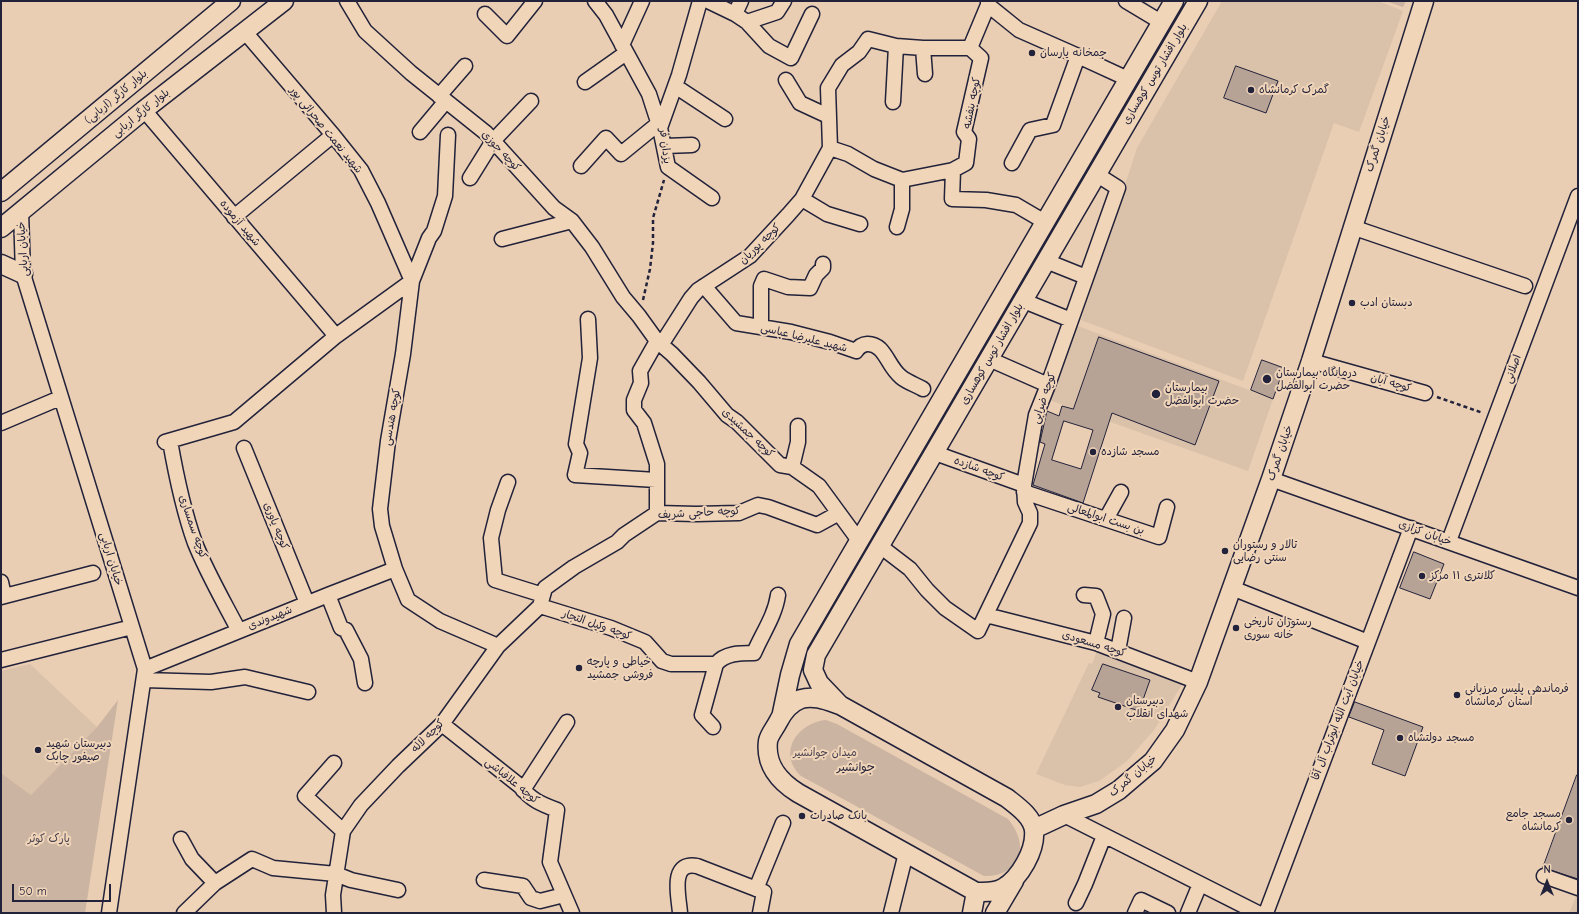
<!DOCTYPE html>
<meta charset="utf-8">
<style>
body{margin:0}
#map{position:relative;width:1579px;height:914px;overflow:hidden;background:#e9ceb3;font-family:"Comic Neue",sans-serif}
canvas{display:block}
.frame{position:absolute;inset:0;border:2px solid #22223b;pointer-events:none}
.north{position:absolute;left:1527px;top:862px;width:40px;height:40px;-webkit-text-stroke:3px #f1d5b8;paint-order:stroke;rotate:0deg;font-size:11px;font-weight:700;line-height:16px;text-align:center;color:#22223b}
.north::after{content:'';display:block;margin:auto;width:14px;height:18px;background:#22223b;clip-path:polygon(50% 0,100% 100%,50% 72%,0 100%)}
.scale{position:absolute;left:12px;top:884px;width:99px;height:18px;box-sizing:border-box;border:2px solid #22223b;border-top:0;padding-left:5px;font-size:12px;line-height:14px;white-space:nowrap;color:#22223b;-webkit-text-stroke:3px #f1d5b8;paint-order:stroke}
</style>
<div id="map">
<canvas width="1579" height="914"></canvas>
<div class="frame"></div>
<div class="north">N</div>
<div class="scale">50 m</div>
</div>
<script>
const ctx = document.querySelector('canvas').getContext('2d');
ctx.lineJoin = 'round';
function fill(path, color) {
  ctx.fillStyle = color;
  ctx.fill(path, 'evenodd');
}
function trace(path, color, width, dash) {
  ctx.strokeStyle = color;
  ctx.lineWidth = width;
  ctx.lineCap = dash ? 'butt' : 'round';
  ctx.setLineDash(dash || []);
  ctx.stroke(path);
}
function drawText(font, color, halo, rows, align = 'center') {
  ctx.font = font + ' "Comic Neue","Playpen Sans Arabic",sans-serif';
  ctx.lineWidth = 4;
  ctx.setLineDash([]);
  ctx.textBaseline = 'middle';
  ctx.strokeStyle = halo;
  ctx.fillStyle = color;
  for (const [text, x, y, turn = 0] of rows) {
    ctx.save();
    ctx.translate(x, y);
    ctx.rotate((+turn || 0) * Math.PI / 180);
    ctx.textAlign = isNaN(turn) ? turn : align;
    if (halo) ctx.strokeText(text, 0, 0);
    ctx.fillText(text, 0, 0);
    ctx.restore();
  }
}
const built = new Path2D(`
 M1222 1H1378L1403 11 1359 132 1334 123 1243 381 1081 320 1137 148Z
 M1075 325 1273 399 1248 471 1049 400Z
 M1097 651 1183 683 1154 730 1126 762 1099 781 1080 787 1065 785 1036 774 1089 663 1092 664Z
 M30 664 97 727 31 795 1 773V671Z
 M1578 892V913H1569Z`);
const green = new Path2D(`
 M1386 1H1406L1403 7Z
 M118 700 85 913H1V773L31 795 97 727Z
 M826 720 837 724 1008 819C1031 846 1020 877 984 876L801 776C777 753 797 723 826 720Z`);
const building = new Path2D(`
 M1236 66 1278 81 1266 113 1224 98Z
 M1099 337 1219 381 1195 445 1112 413 1083 503 1033 485 1045 444 1040 442 1047 411 1059 416 1062 406 1073 409ZM1064 421 1093 430 1081 469 1052 460Z
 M1262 360 1284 368 1273 399 1251 390Z
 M1414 552 1444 564 1430 599 1400 588Z
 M1103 664 1150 680 1139 711 1098 697 1100 693 1092 690Z
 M1355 702 1423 727 1405 776 1372 764 1384 730 1349 717Z
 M1577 775H1578V879L1543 868Z`);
const path = new Path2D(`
 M643 300 650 269 653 243V218L664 180
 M1437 397 1483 413`);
const minor = new Path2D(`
 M347 1 365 31 411 73 486 133 554 208 572 221 592 247 623 297 639 316 657 341 672 354 699 382 727 415 737 422 780 465 792 467 819 486 860 542
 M595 1 606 15 649 94 660 128
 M700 1 679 75 660 128 668 167 712 198
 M708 1 735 14 747 22 769 46 791 58 812 14
 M988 1V5L1019 30 1078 56 1128 79
 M1126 1 1161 22
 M485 14 507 36 535 1
 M735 14 741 1
 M747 22 777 12 784 1
 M868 39 896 46 923 48H970L981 58 964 132 969 139 966 163 953 170 902 180 874 169 848 154 830 148 828 88 842 65 859 52Z
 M622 45 642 1
 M923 48 925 74
 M970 48 988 5
 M786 80 800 103 828 116
 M585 82 626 53
 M675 86 725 119
 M439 96 465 66
 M893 102 896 46
 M144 110 336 336
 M420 132 446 101
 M448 135 445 196 434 231 429 238 412 281 403 354 388 441 380 509 382 526 395 569 408 600 440 621 498 646
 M665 146 692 145
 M1012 163 1030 130 1053 125 1078 56
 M581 166 606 138 621 154 659 123
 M953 170 952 199 986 200 1016 205 1045 222
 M470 178 493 141 531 101
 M802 199 827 214 860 224
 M21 211 23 274 145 669 109 913
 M234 217 333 135
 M897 227 902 209V180
 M1352 227 1525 286
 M502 239 572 221
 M1046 261 1086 277
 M704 286 736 323 791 332 830 342 856 351C862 342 872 342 880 349 888 357 891 369 901 377 907 382 916 385 923 389
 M1024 301 1071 320
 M588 319 590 358 576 444 580 453 575 475 656 480
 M761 326V286L764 279 788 287 810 288 816 275 823 268V264
 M661 345 691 298 698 290 750 256 788 215 802 199 830 148
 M989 359 1048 385
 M1311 361 1425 393
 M1 423 60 398
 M170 441C176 475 183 510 195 543 207 573 224 602 239 631
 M165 442 234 422 336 336 412 281 378 203 361 170 333 135 245 32
 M244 448 307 603
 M935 453 1024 485
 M792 467 798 442V426
 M1271 479 1578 588
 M508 482 498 510 491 538 495 580 543 595
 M1024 492 1159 537 1167 507
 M657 513V464L644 423 634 410V400L641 383 640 371 657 341
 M1106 519 1121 492
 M1449 541 1578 196
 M880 546 910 569 927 590 945 608 978 631 1030 523V513L1025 502 1024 485 1036 415 1048 385 1118 188 1096 174
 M1 582 4 596
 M1232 588 1368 642
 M328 595 341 628 346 630 361 659 365 683
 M1084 595 1096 596 1103 614 1096 643
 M1 597 93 573
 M540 606 611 628 645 642 662 661 671 664H716
 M986 615 1096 643 1198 682
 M1118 651 1124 618
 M1 660 132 627
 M145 669 328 595 395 569
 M144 680 211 682 245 677 308 692
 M442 724 520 786C531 800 541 804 557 810L550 862 572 913
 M713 727 702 715 716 664C725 653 740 653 754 653 762 634 775 616 778 595
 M334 763 305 796 343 831
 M523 790 567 722
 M1064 815 1258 913
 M181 839 192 859 215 883
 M1544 876 1578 888
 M484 880 523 886 531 898 540 901 564 895
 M756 889 783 823
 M1076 903 1085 884 1104 836
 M184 913 215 883 252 859 273 868 336 874 351 880 398 890
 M334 913 333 895 343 831 361 805 398 766 442 724 498 646 540 606 545 588 574 567 617 542 624 535 657 513 696 514 739 513 758 505 768 507 817 525 839 513
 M680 913C679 897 669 861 697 866L764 892 760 913
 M891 913 906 853
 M1135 913 1141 900 1168 913
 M1188 913 1200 884
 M1266 913 1411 528`);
const major = new Path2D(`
 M1 192 231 1
 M1 228 144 110 284 1
 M1 264 23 274
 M840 705C828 701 814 695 801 699 790 703 783 712 778 722 775 728 769 735 768 741 765 765 779 781 798 793L976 892C986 892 995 893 1003 888 1020 878 1036 850 1034 830 1032 816 1017 806 1007 798L840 705 819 683 813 670 816 655 1198 1
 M782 713 790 675 799 644 1174 1
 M1034 829 1064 815 1096 804 1119 790 1153 761 1175 730 1198 682 1271 479 1311 361 1424 1
 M972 913 976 892
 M995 913 1014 881`);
const markers = [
 [1032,53,4,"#22223b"],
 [1251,90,4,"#22223b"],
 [1352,303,4,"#22223b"],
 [1267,379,5,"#22223b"],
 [1156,394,5,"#22223b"],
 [1093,452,4,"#22223b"],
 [1225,551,4,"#22223b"],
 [1422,576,4,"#22223b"],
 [1236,628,4,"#22223b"],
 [579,668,4,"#22223b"],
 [1457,695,4,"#22223b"],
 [1118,707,4,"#22223b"],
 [1400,738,4,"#22223b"],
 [38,750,4,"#22223b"],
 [802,816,4,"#22223b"],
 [1569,820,4,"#22223b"]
];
const poiNames = [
 ["جمخانه یارسان",1040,53],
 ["گمرک کرمانشاه",1259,90],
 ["دبستان ادب",1360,303],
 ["درمانگاه بیمارستان",1276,373],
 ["حضرت ابوالفضل",1276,386],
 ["بیمارستان",1165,388],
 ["حضرت ابوالفضل",1165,401],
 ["مسجد شازده",1101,452],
 ["تالار و رستوران",1233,545],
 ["سنتی رضایی",1233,558],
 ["کلانتری ۱۱ مرکز",1430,576],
 ["رستوران تاریخی",1244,622],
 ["خانه سوری",1244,635],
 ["خیاطی ‌‌و‌ پارچه",587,662],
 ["فروشی جمشید",587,675],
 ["فرماندهی پلیس مرزبانی",1465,689],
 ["استان کرمانشاه",1465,702],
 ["دبیرستان",1126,701],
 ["شهدای انقلاب",1126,714],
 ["مسجد دولتشاه",1408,738],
 ["دبیرستان شهید",46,744],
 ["صیفور چابک",46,757],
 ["مسجد جامع",1561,814,"right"],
 ["کرمانشاه",1561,827,"right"],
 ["بانک صادرات",810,816]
];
const streetNames = [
 ["بلوار افشار توس کوهساری",1155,74,-59],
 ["بلوار کارگر (اربابی)",116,97,-40],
 ["کوچه بنفشه",972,103,-79],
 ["بلوار کارگر اربابی",141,113,-39],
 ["شهید نعمت صحرائی پور",326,130,51],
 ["خیابان گمرک",1378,144,-72],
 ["یزدان فر",665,146,83],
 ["کوچه جوزی",501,151,47],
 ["شهید آزموده",240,223,50],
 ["کوچه پوریان",760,244,-44],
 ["خیابان اربابی",23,249,-94],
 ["شهید علیرضا عباسی",804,338,14],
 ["بلوار افشار توس کوهساری",992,354,-60],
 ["اصلانی",1513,369,-70],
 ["کوچه آبان",1391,383,16],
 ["کوچه ضرابی",1044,398,-71],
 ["کوچه هندسی",392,417,-80],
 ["کوچه جمشیدی",748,433,43],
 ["خیابان گمرک",1280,453,-71],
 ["کوچه شازده",979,469,20],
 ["کوچه حاجی شریف",699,513,-3],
 ["بن بست ابوالمعالی",1106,519,18],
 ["کوچه یاوری",276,526,68],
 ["کوچه سمساری",193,527,71],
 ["خیابان کزازی",1425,533,20],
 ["خیابان اربابی",111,559,73],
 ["شهیدوندی",270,618,-22],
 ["کوچه وکیل التجار",597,625,19],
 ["کوچه مسعودی",1094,644,17],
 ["خیابان آیت الله ابوتراب آل آقا",1338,720,-69],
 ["کوچه لاله",428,736,-45],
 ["خیابان گمرک",1133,776,-40],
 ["کوچه علافباشی",512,781,39]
];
const parkNames = [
 ["میدان جوانشیر",825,753],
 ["پارک کوثر",49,839]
];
const neighbourhoodNames = [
 ["جوانشیر",856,768]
];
fill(built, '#dac1aa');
fill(green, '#cbb4a1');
fill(building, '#b7a395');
trace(building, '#22223b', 1);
trace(minor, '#22223b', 17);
trace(major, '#22223b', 21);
trace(path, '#22223b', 2.5, [4, 3]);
trace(minor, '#f1d5b8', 14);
trace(major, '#f1d5b8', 18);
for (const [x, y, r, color] of markers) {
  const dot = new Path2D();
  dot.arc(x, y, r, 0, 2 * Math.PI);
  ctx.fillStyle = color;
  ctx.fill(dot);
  trace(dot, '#f1d5b8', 1.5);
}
drawText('11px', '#22223b', '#f1d5b8', poiNames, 'left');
drawText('11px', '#22223b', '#f1d5b8', streetNames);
drawText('11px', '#443f4f', '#f1d5b8', parkNames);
drawText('12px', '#22223b', '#f1d5b8', neighbourhoodNames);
</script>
